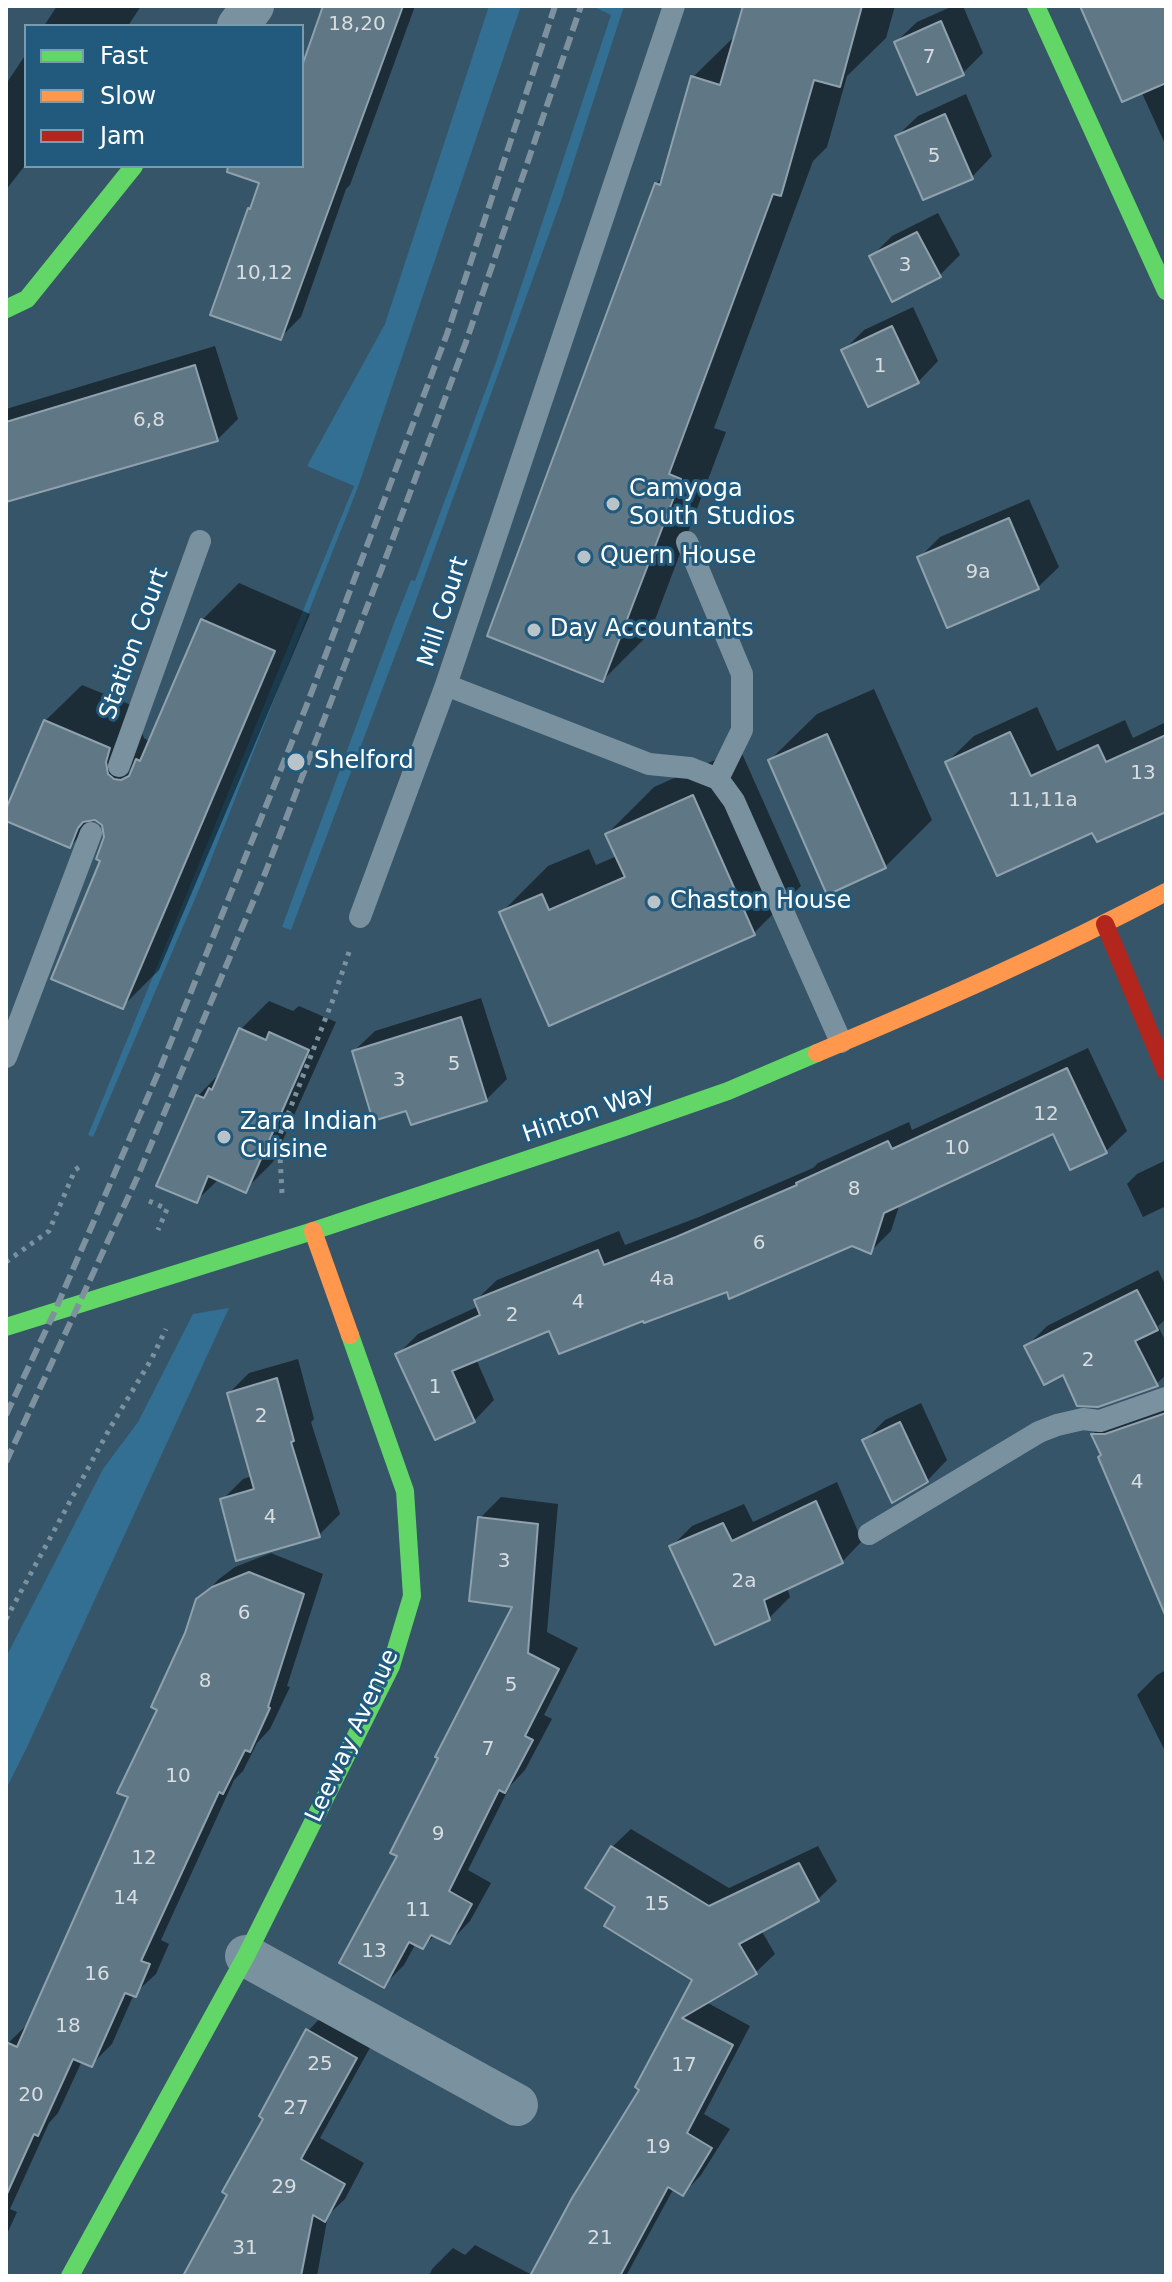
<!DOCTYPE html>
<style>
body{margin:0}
#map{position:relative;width:1172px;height:2282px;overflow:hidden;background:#365568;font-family:"DejaVu Sans",sans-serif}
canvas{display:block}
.frame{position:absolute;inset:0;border:8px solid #fff;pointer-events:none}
.legend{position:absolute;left:24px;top:24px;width:280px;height:144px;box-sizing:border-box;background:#215a7d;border:2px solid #7a9cb1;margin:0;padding:10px 14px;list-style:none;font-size:24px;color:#fff}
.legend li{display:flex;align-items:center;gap:16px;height:40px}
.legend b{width:40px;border:2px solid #7a9cb1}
</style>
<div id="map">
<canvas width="1172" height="2282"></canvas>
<div class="frame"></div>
<ul class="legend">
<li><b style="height:10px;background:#63d668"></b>Fast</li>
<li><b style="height:10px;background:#ff974d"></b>Slow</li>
<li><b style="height:10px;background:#b3261e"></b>Jam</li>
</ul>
</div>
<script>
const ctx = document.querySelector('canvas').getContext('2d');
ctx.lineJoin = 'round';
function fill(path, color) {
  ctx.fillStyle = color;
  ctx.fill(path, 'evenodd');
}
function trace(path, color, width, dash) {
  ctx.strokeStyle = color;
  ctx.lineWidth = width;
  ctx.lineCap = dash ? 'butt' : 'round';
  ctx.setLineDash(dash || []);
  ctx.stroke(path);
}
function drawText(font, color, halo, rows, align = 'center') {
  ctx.font = font + ' "DejaVu Sans",sans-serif';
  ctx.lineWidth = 6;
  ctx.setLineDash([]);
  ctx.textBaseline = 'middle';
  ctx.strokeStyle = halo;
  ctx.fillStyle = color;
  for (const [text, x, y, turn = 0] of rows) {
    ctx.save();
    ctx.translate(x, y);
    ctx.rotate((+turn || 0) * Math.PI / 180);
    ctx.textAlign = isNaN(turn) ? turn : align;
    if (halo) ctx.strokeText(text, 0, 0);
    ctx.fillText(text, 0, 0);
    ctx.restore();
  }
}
const green = new Path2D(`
 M489 6H521L358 487 203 880 93 1137 88 1135 354 486 307 466 385 324Z
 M592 6H624L561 201 415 603 291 930 282 927 394 623 411 580 415 581 496 362 611 15Z
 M229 1308 27 1747 6 1789V1657L103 1469 138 1422 193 1314Z`);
const shadow = new Path2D(`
 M57 6H141L128 26H44Z
 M325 6H415L350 185 346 189 301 317 280 338 249 209 254 205 268 166H302V72Z
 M745 6H895L886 38 847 76 827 147 813 161 714 428 726 432 650 633 603 680 656 184 665 175 693 77 737 34Z
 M953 6H963L983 53 963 73 896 42 917 22Z
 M1082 6H1166V146L1141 91Z
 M26 54V164L6 190V84Z
 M966 94 992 156 972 177 897 136 918 116Z
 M938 213 960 255 940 275 872 256 892 236Z
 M913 307 938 361 918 382 844 350 864 330Z
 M215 346 238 419 217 440 6 501V409Z
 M1029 499 1059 567 1038 587 919 558 940 537Z
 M239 583 310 614 159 970 122 1007 103 860 106 837 104 824 97 819 70 846 6 819V815L45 721 82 685 146 711 141 730 144 738 150 742 202 620Z
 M874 689 932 820 885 867 770 760 817 714Z
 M1037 707 1057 751 1125 720 1133 738 1166 722V803L1093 830 947 762 974 736Z
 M740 749 801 886 754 933 501 913 548 866 589 849 596 865 617 856 607 834 654 787Z
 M481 998 507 1079 486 1100 408 1109 354 1051 375 1031Z
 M269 1001 293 1011 299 1006 336 1022 273 1162 245 1190 219 1179 196 1201 198 1096 223 1070 241 1029Z
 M1088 1048 1127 1131 1106 1151 1054 1132 900 1203 891 1231 871 1251 852 1244 728 1290 550 1329 476 1359 494 1400 474 1421 397 1355 418 1334 479 1306 476 1300 497 1280 619 1231 625 1245 699 1217 813 1168 818 1163 909 1122 912 1130Z
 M1166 1160V1206L1143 1217 1127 1184 1137 1174Z
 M1158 1270 1166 1286V1319L1158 1326 1166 1342V1375L1156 1384 1064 1373 1026 1347 1047 1326Z
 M298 1359 314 1419 311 1422 340 1514 319 1535 223 1499 243 1479 252 1476 229 1393 249 1373Z
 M1166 1401V1612L1093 1434 1113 1414Z
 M921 1403 947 1460 927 1481 865 1440 885 1420Z
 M837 1482 862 1541 842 1562 787 1587 790 1597 769 1618 671 1547 692 1526 744 1504 753 1522Z
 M501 1497 558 1504 547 1632 578 1648 544 1715 552 1719 525 1770 510 1786 468 1870 491 1883 470 1921 450 1942 435 1935 423 1947 416 1943 404 1965 384 1985 399 1855 515 1605 480 1518Z
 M271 1553 323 1574 287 1686 290 1687 270 1729 257 1743 243 1771 234 1780 161 1940 169 1944 156 1974 134 1994 112 2044 91 2065 82 2061 58 2113 49 2123 10 2209 17 2212 6 2236V2048L8 2043 29 2023 130 1796 198 1600 219 1579 235 1567Z
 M1166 1670V1753L1137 1695 1157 1675Z
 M631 1829 729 1888 818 1846 837 1881 818 1899 761 1930 775 1954 756 1972 706 2002 750 2026 704 2114 730 2129 701 2175 683 2194 674 2188 626 2276H581L642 2089 694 1980 618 1906 612 1847Z
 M328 2010 376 2037 320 2138 364 2163 345 2199 328 2215 317 2276H185L229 2194 308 2031Z
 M475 2245 534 2276H429L432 2269 453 2248 465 2255Z`);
const building = new Path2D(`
 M323 6H403L281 340 210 315 248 208 250 209 259 183 227 172 228 166H302V66Z
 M743 6H862L840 87 814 80 781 196 773 194 669 474 681 479 603 682 487 636 655 183 660 185 691 76 720 85Z
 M1080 6H1166V83L1122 102Z
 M941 21 964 75 917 95 894 42Z
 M945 114 973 179 923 200 895 136Z
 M917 232 941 277 892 302 869 256Z
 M892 326 919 383 868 407 841 350Z
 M195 365 218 441 6 502V422Z
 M1009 518 1039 589 947 628 917 557Z
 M201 619 275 651 123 1009 51 979 100 861 96 859 104 837 102 825 95 820 83 822 78 828 70 848 6 821V809L44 720 110 748 106 762 108 774 114 779 121 780 129 776 136 759 140 761Z
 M1010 732 1031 776 1098 745 1106 762 1166 735V812L1097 842 1092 833 997 876 945 762Z
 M827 734 886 868 827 895 768 760Z
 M693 795 755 935 549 1026 499 912 542 894 549 910 625 877 605 834Z
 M461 1017 487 1101 411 1125 406 1111 373 1121 352 1051Z
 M239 1028 266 1040 269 1032 309 1050 246 1193 208 1176 197 1203 156 1186 196 1095 204 1098 209 1088 212 1090Z
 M1067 1068 1107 1153 1070 1170 1053 1134 884 1213 871 1254 852 1246 729 1299 727 1292 644 1323 643 1321 559 1354 549 1331 452 1371 475 1422 435 1440 395 1354 480 1315 474 1300 598 1250 604 1265 676 1237 797 1185 796 1183 888 1141 892 1149Z
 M1137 1290 1158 1330 1135 1341 1158 1386 1098 1407 1077 1406 1063 1375 1044 1385 1024 1346Z
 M277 1378 294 1441 291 1442 320 1537 236 1561 220 1499 254 1489 227 1393Z
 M1166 1413V1617L1098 1457 1101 1455 1091 1434H1105Z
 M900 1422 928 1482 892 1503 862 1440Z
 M816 1501 843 1563 764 1600 770 1620 715 1645 669 1546 723 1523 732 1541Z
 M478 1517 538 1524 528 1653 559 1669 525 1736 533 1740 505 1793 499 1790 449 1891 472 1904 450 1944 431 1935 423 1949 409 1942 384 1988 339 1963 397 1856 390 1853 438 1758 435 1757 512 1607 469 1601Z
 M249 1572 304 1594 268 1707 270 1708 250 1752 245 1750 223 1794 219 1792 141 1961 150 1964 136 1997 125 1993 92 2067 73 2059 38 2136 34 2134 6 2196V2042L17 2047 128 1797 117 1793 157 1710 151 1707 185 1633 196 1599 212 1587Z
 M611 1846 709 1906 799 1863 819 1901 739 1944 757 1974 682 2018 733 2045 687 2133 712 2148 683 2196 668 2187 620 2276H530L572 2198 639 2090 635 2087 692 1980 604 1926 615 1907 585 1888Z
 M306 2029 357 2058 301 2159 345 2184 325 2222 313 2215 301 2276H183L227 2195 222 2192 263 2119 259 2116Z`);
const path = new Path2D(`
 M282 1193 279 1137 334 997 350 949
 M149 1201 167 1209 158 1230
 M6 1262 49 1231 75 1170 82 1165
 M6 1619 110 1428 151 1360 166 1329`);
const lane = new Path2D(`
 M674 6 446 685 649 764 690 768 718 779 734 801 841 1042
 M687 542 742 674V730L718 779
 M119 766 200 541
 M360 917 446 685
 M6 1057 91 833
 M869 1534 1039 1432 1057 1425 1083 1419 1100 1421 1166 1398`);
const street = new Path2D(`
 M238 26 253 6
 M246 1956 517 2105`);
const fast = new Path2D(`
 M1036 6 1166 291
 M6 309 27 299 134 166
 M6 1327 313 1231 622 1128 728 1091 817 1053
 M70 2276 246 1956 391 1666 412 1596 405 1491 350 1335`);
const slow = new Path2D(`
 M817 1053C936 1003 1052 952 1166 892
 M313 1231 350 1335`);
const jam = new Path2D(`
 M1105 924 1166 1072`);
const rail = new Path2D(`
 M6 1415 54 1313 159 1071 306 707 447 334 555 6
 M6 1462 137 1178 266 871 382 568 466 342 581 6`);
const markers = [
 [613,504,8,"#b9c4ca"],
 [584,557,8,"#b9c4ca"],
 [534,630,8,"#b9c4ca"],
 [296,762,10,"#b9c4ca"],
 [654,902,8,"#b9c4ca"],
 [224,1137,8,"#b9c4ca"]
];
const numberNames = [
 ["18,20",357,25],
 ["7",929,58],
 ["5",934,157],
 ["3",905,266],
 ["10,12",264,274],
 ["1",880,367],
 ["6,8",149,421],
 ["9a",978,573],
 ["13",1143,774],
 ["11,11a",1043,801],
 ["5",454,1065],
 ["3",399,1081],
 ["12",1046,1115],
 ["10",957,1149],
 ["8",854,1190],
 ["6",759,1244],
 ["4a",662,1280],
 ["4",578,1303],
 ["2",512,1316],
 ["2",1088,1361],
 ["1",435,1388],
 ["2",261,1417],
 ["4",1137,1483],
 ["4",270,1518],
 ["3",504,1562],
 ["2a",744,1582],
 ["6",244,1614],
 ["8",205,1682],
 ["5",511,1686],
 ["7",488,1750],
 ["10",178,1777],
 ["9",438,1835],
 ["12",144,1859],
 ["14",126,1899],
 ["15",657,1905],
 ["11",418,1911],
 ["13",374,1952],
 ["16",97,1975],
 ["18",68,2027],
 ["25",320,2065],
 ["17",684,2066],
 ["20",31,2096],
 ["27",296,2109],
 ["19",658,2148],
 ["29",284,2188],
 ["21",600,2239],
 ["31",245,2249]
];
const poiNames = [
 ["Camyoga",629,490],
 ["South Studios",629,518],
 ["Quern House",600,557],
 ["Day Accountants",550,630],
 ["Shelford",314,762],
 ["Chaston House",670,902],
 ["Zara Indian",240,1123],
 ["Cuisine",240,1151]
];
const streetNames = [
 ["Mill Court",444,612,-72],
 ["Station Court",135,644,-70],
 ["Hinton Way",589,1114,-19],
 ["Leeway Avenue",353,1736,-65]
];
fill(green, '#326f92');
fill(shadow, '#0007');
fill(building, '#607785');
trace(building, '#8fa1ad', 2);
trace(path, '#7a919f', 5, [4, 6]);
trace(lane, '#7a919f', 22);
trace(street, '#7a919f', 42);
trace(fast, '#63d668', 18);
trace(slow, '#ff974d', 18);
trace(jam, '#b3261e', 18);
trace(rail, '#7d919f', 6, [14, 6]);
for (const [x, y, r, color] of markers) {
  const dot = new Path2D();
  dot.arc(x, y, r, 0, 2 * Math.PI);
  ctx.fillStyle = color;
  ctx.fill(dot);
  trace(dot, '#215a7d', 3);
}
drawText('20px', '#d7dde0', null, numberNames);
drawText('24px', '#fff', '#215a7d', poiNames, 'left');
drawText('24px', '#fff', '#215a7d', streetNames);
</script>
